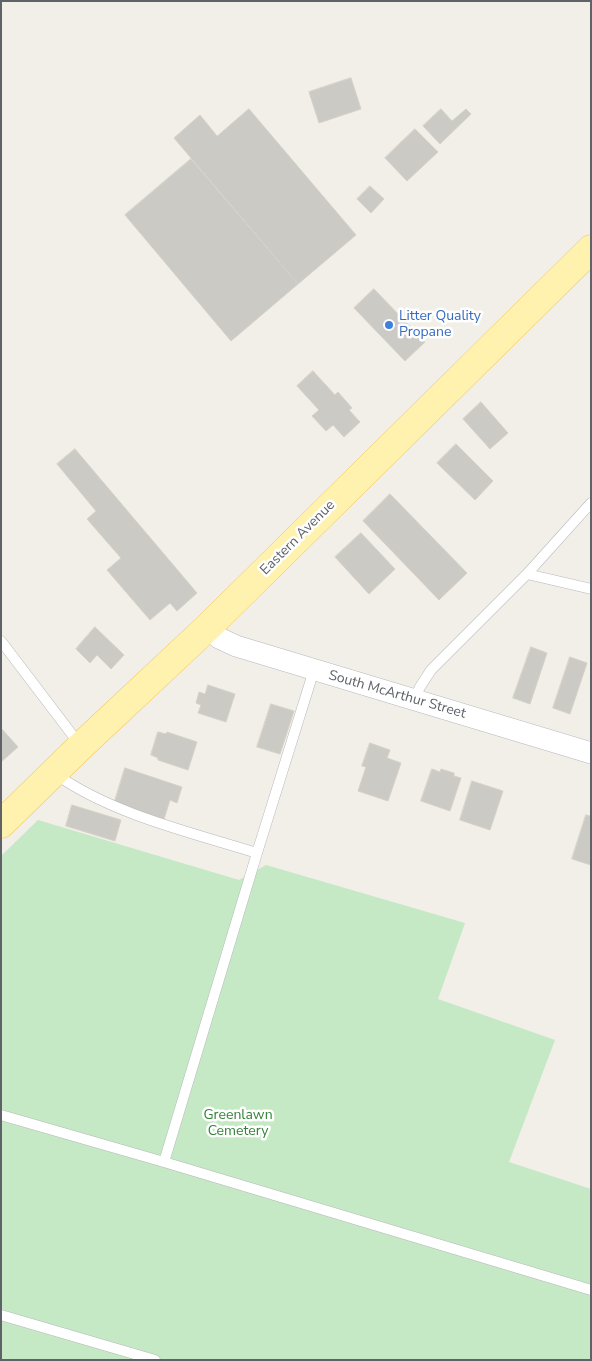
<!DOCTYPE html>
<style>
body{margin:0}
#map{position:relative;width:592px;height:1361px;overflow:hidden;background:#f1efe8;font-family:"Nunito Sans",sans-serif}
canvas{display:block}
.frame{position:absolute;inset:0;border:2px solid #5f6368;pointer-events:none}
</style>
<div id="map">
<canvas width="592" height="1361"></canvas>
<div class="frame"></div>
</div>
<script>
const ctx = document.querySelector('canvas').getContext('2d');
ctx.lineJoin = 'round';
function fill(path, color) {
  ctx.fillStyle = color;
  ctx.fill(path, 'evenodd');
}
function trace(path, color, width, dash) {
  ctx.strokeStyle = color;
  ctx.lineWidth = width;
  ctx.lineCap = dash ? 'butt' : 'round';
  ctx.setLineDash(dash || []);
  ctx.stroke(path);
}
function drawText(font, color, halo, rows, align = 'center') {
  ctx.font = font + ' "Nunito Sans",sans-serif';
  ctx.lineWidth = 5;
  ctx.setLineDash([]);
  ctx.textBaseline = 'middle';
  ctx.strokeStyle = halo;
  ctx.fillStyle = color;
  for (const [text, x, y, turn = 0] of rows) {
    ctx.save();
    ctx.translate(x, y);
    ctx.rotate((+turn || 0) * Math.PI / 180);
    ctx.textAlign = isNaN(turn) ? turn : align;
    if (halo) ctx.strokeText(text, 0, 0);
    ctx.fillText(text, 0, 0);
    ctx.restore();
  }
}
const green = new Path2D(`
 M38 820 239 880 266 865 465 923 438 999 555 1040 509 1162 591 1189V1360H1V856Z`);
const building = new Path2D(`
 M351 78 361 109 319 123 309 92Z
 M249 109 356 235 298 284 174 138 200 115 217 136Z
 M441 109 452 121 466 109 471 114 440 144 423 126Z
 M415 129 438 152 407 181 385 158Z
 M191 159 298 284 231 341 125 215Z
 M370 186 384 199 371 213 357 199Z
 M374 289 425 342 405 361 354 308Z
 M313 371 335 395 338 392 352 408 349 410 360 422 344 437 333 425 326 431 312 416 319 410 297 386Z
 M481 402 508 433 490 449 463 419Z
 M456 444 493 481 475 500 437 463Z
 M75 449 197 593 177 611 170 603 150 620 107 570 121 558 87 519 96 511 57 464Z
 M390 494 467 573 439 600 363 521Z
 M361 533 395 569 369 594 335 557Z
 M95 627 124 655 111 669 97 655 90 663 76 649Z
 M531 647 547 653 530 704 513 698Z
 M570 657 587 663 570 714 553 708Z
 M208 685 235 694 226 722 198 713 201 705 196 703 199 692 205 694Z
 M271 704 294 711 280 754 257 747Z
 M1 728 18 747 1 762Z
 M158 732 166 734 167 732 197 742 188 770 158 760V758L151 755Z
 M370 743 390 750 387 758 401 763 388 801 358 791 366 767 362 766Z
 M125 768 182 787 177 803 170 800 164 819 114 804Z
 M432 769 440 772 441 769 454 773V776L461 778 450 811 421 801Z
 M472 781 503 791 490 830 460 820Z
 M72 805 121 820 115 841 66 826Z
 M586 815 591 816V865L572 859Z`);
const service = new Path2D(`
 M527 574 591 589
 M1 641 80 745
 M414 700 420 687 431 670 527 574 591 503
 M54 773C111 814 190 832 257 853
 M1 1115 164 1162 591 1290
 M164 1162 257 853 314 670
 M1 1315 155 1360`);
const minor = new Path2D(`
 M208 627 219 638 236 646 591 753`);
const primary = new Path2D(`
 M1 824 81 746 208 627 591 249`);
const markers = [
 [389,325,5,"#3f7fe0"]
];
const shopNames = [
 ["Litter Quality",399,317],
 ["Propane",399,333]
];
const streetNames = [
 ["Eastern Avenue",298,538,-45],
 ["South McArthur Street",397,695,16]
];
const parkNames = [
 ["Greenlawn",238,1116],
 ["Cemetery",238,1132]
];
fill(green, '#c5e8c5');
fill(building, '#cccac5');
trace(building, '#d6d1c6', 1);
trace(service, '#b5b8bc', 11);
trace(minor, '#b5b8bc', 22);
trace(primary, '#f2c960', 29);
trace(service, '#fff', 10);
trace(minor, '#fff', 21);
trace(primary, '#fff2af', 28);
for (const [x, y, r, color] of markers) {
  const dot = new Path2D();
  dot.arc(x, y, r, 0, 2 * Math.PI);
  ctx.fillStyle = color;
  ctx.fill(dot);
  trace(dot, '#fff', 2);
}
drawText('14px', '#366cbe', '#fff', shopNames, 'left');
drawText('14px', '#5f6368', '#fff', streetNames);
drawText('14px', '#348238', '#fff', parkNames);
</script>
